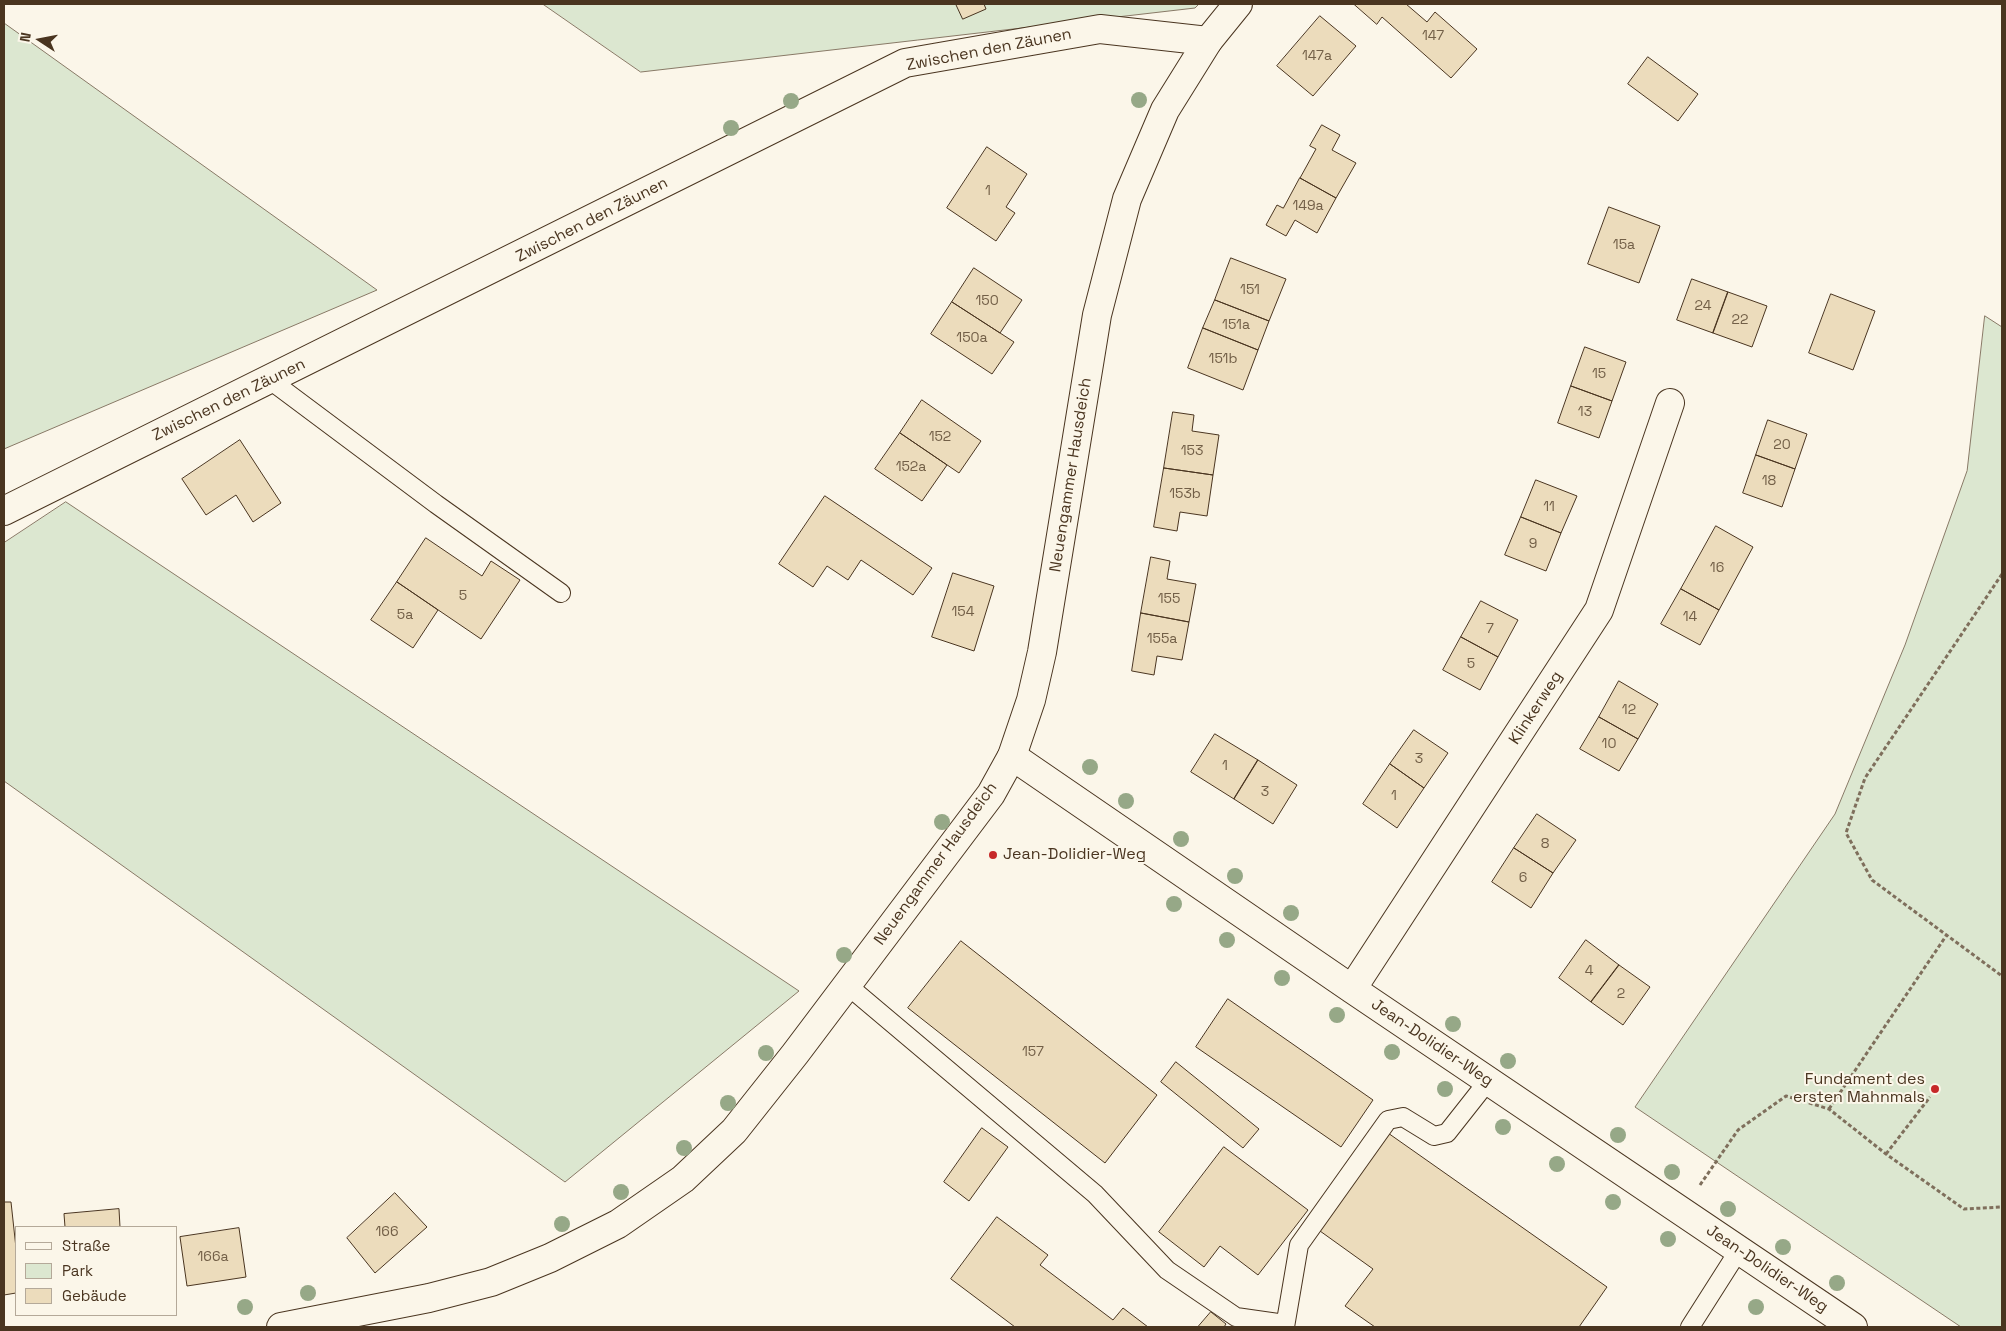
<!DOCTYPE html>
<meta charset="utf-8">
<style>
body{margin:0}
#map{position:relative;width:2006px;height:1331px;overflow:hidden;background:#fbf6e9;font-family:"Space Grotesk",sans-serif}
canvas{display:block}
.frame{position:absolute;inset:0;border:5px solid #4a3520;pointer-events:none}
.legend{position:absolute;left:15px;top:1226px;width:162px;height:90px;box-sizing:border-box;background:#fbf6e9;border:1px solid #b4a999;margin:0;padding:6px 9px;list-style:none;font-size:15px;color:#4a3520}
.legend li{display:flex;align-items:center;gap:10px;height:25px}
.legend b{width:25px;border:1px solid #b4a999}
.north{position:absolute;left:15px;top:15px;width:50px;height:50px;-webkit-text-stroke:4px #fbf6e9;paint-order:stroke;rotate:281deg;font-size:14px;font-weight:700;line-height:20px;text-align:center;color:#4a3520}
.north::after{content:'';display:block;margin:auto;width:18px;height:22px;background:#4a3520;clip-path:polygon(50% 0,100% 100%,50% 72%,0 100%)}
</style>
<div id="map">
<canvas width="2006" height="1331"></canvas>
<div class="frame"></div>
<ul class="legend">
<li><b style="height:6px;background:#fbf6e9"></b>Straße</li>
<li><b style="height:14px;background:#dce7d0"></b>Park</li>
<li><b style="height:14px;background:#ecdcbc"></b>Gebäude</li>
</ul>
<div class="north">N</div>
</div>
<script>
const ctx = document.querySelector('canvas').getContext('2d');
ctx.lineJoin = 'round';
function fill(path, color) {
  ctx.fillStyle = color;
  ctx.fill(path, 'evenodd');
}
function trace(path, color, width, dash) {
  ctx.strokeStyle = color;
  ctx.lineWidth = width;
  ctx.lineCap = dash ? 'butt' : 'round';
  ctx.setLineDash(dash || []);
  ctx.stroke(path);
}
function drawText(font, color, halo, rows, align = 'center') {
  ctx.font = font + ' "Space Grotesk",sans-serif';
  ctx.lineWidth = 4;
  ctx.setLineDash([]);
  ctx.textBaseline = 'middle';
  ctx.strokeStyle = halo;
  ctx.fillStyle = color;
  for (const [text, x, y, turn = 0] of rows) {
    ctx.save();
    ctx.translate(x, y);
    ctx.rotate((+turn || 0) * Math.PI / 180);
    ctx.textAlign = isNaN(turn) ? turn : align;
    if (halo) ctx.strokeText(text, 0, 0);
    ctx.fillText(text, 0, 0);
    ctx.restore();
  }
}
const green = new Path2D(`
 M543 4H1199L1195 8 641 72Z
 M4 23 377 290 4 449Z
 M1985 316 2002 327V1327H1961L1635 1107 1835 814 1905 645 1967 471Z
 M66 502 799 991 565 1182 4 781V543Z`);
const building = new Path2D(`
 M956 4H984L986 9 963 19Z
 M1354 4H1406L1427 22 1435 12 1477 49 1451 78 1382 17 1377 24Z
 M1320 16 1356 46 1313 96 1277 66Z
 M1648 57 1698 94 1678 121 1628 84Z
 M1322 125 1340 135 1332 150 1356 163 1336 198 1300 178 1316 149 1310 146Z
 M987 147 1027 174 1006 207 1015 213 996 241 947 208Z
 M1300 178 1336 198 1317 233 1295 220 1286 236 1266 225 1277 205 1283 208Z
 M1609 207 1660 226 1639 283 1588 264Z
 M1231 258 1286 279 1269 321 1215 300Z
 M974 268 1022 300 1000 333 952 302Z
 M1692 279 1728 292 1713 333 1677 320Z
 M1728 292 1767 306 1752 347 1713 333Z
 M1831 294 1875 311 1853 370 1809 353Z
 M1215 300 1269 321 1258 350 1203 328Z
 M952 302 1014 342 992 374 931 334Z
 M1203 328 1258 350 1243 390 1188 368Z
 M1585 347 1626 362 1612 401 1571 386Z
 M1571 386 1612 401 1599 438 1558 423Z
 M922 400 981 441 959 473 900 433Z
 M1173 412 1194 415 1192 431 1219 435 1213 475 1164 468Z
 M1768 420 1807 434 1795 469 1756 455Z
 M900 433 947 465 922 501 875 469Z
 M240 440 281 503 253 522 236 495 206 515 182 479Z
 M1756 455 1795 469 1782 507 1743 493Z
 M1164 468 1213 475 1207 516 1180 512 1177 531 1154 527Z
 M1536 480 1577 496 1561 533 1521 517Z
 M825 496 932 568 913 595 861 560 848 580 827 566 813 587 779 564Z
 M1521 517 1561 533 1546 571 1505 555Z
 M1716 526 1753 547 1719 610 1681 589Z
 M426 538 482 576 491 561 520 580 481 639 397 582Z
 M1151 557 1170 561 1167 579 1196 584 1189 622 1141 613Z
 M953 573 994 586 974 651 932 637Z
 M397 582 438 610 413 648 371 620Z
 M1681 589 1719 610 1700 645 1661 624Z
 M1481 601 1518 620 1498 657 1461 637Z
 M1141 613 1189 622 1182 660 1157 656 1154 675 1132 671Z
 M1461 637 1498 657 1480 690 1443 670Z
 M1619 681 1658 704 1638 739 1599 717Z
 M1599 717 1638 739 1619 771 1580 749Z
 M1414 730 1448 753 1424 788 1390 764Z
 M1215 734 1258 760 1234 799 1191 772Z
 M1258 760 1297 785 1273 824 1234 799Z
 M1390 764 1424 788 1397 828 1363 804Z
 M1537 814 1576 840 1553 873 1514 848Z
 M1514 848 1553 873 1531 908 1492 882Z
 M1586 940 1619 965 1591 1002 1559 978Z
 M961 941 1157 1095 1105 1163 908 1008Z
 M1619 965 1650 987 1623 1025 1591 1002Z
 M1228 999 1373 1100 1341 1147 1196 1047Z
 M1176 1062 1259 1129 1243 1148 1161 1082Z
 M982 1128 1008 1147 969 1201 944 1182Z
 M1388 1133 1607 1287 1579 1327H1375L1345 1306 1373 1269 1320 1231Z
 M1224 1147 1308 1210 1258 1275 1220 1246 1204 1267 1159 1232Z
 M395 1193 427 1227 375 1273 347 1238Z
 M4 1202H11L16 1248V1293L4 1295Z
 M119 1209 120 1227H65L64 1214Z
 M997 1217 1048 1255 1040 1265 1113 1320 1123 1308 1148 1327H1015L951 1279Z
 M239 1228 246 1277 187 1286 180 1237Z
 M1211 1312 1226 1324 1224 1327H1198Z`);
const path = new Path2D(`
 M2002 574 1865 778 1846 833 1872 880 2002 976
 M1829 1109 1946 936
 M1886 1154 1930 1097
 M1700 1185 1738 1130 1786 1096 1829 1109 1886 1154 1964 1209 2002 1207`);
const lane = new Path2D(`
 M270 380 436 504 561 593
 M847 985 1095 1194 1167 1270 1236 1317 1285 1324
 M1285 1327 1299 1245 1388 1120 1403 1117 1434 1136 1447 1133 1488 1081
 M1690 1327 1739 1250`);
const street = new Path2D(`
 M4 511 905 63 1100 29 1208 41
 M1012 756 1352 989 1853 1327
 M1352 989 1599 610 1670 403`);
const secondary = new Path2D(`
 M281 1327 429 1298 491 1282 550 1258 618 1224 683 1179 734 1131 795 1054 991 794 1012 756 1031 700 1042 652 1097 315 1127 199 1165 110 1208 41 1238 4`);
const trees = [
 [1139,100],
 [791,101],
 [731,128],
 [1090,767],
 [1126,801],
 [942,822],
 [1181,839],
 [1235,876],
 [1174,904],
 [1291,913],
 [1227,940],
 [844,955],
 [1282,978],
 [1337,1015],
 [1453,1024],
 [1392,1052],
 [766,1053],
 [1508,1061],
 [1445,1089],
 [728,1103],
 [1503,1127],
 [1618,1135],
 [684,1148],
 [1557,1164],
 [1672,1172],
 [621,1192],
 [1613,1202],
 [1728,1209],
 [562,1224],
 [1668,1239],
 [1783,1247],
 [1837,1283],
 [308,1293],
 [245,1307],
 [1756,1307]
];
const markers = [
 [993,855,5,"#c62828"],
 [1935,1089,5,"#c62828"]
];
const numberNames = [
 ["147",1433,36],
 ["147a",1317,56],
 ["1",988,191],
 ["149a",1308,206],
 ["15a",1624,245],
 ["151",1250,290],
 ["150",987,301],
 ["24",1703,306],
 ["22",1740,320],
 ["151a",1236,325],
 ["150a",972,338],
 ["151b",1223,359],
 ["15",1599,374],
 ["13",1585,412],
 ["152",940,437],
 ["20",1782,445],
 ["153",1192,451],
 ["152a",911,467],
 ["18",1769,481],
 ["153b",1185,494],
 ["11",1549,507],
 ["9",1533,544],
 ["16",1717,568],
 ["5",463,596],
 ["155",1169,599],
 ["154",963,612],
 ["5a",405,615],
 ["14",1690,617],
 ["7",1490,629],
 ["155a",1162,639],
 ["5",1471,664],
 ["12",1629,710],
 ["10",1609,744],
 ["3",1419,759],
 ["1",1225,766],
 ["3",1265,792],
 ["1",1394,796],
 ["8",1545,844],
 ["6",1523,878],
 ["4",1589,971],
 ["2",1621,994],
 ["157",1033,1052],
 ["166",387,1232],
 ["166a",213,1257]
];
const streetNames = [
 ["Zwischen den Zäunen",989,50,-11],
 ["Zwischen den Zäunen",592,220,-27],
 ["Zwischen den Zäunen",229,400,-26],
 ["Neuengammer Hausdeich",1071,475,-81],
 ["Klinkerweg",1536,708,-57],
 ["Neuengammer Hausdeich",936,864,-54],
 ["Jean-Dolidier-Weg",1432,1043,34],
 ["Jean-Dolidier-Weg",1767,1269,34]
];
const poiNames = [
 ["Jean-Dolidier-Weg",1003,855],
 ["Fundament des",1925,1080,"right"],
 ["ersten Mahnmals",1925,1098,"right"]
];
fill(green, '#dce7d0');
trace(green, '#887966', 1);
fill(building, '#ecdcbc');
trace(building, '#4a3520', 1);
trace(lane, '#4a3520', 20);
trace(street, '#4a3520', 30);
trace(secondary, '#4a3520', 30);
trace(path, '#7f6f5c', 3, [4, 2.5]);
trace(lane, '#fbf6e9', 18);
trace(street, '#fbf6e9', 28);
trace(secondary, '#fbf6e9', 28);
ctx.fillStyle = '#96a887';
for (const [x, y] of trees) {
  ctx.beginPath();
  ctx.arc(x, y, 8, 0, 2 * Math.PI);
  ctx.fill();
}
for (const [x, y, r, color] of markers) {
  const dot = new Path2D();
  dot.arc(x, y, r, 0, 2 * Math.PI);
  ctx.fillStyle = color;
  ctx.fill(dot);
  trace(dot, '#fbf6e9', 2);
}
drawText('14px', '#725f47', null, numberNames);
drawText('16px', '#4a3520', '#fbf6e9', streetNames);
drawText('16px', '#4a3520', '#fbf6e9', poiNames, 'left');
</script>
